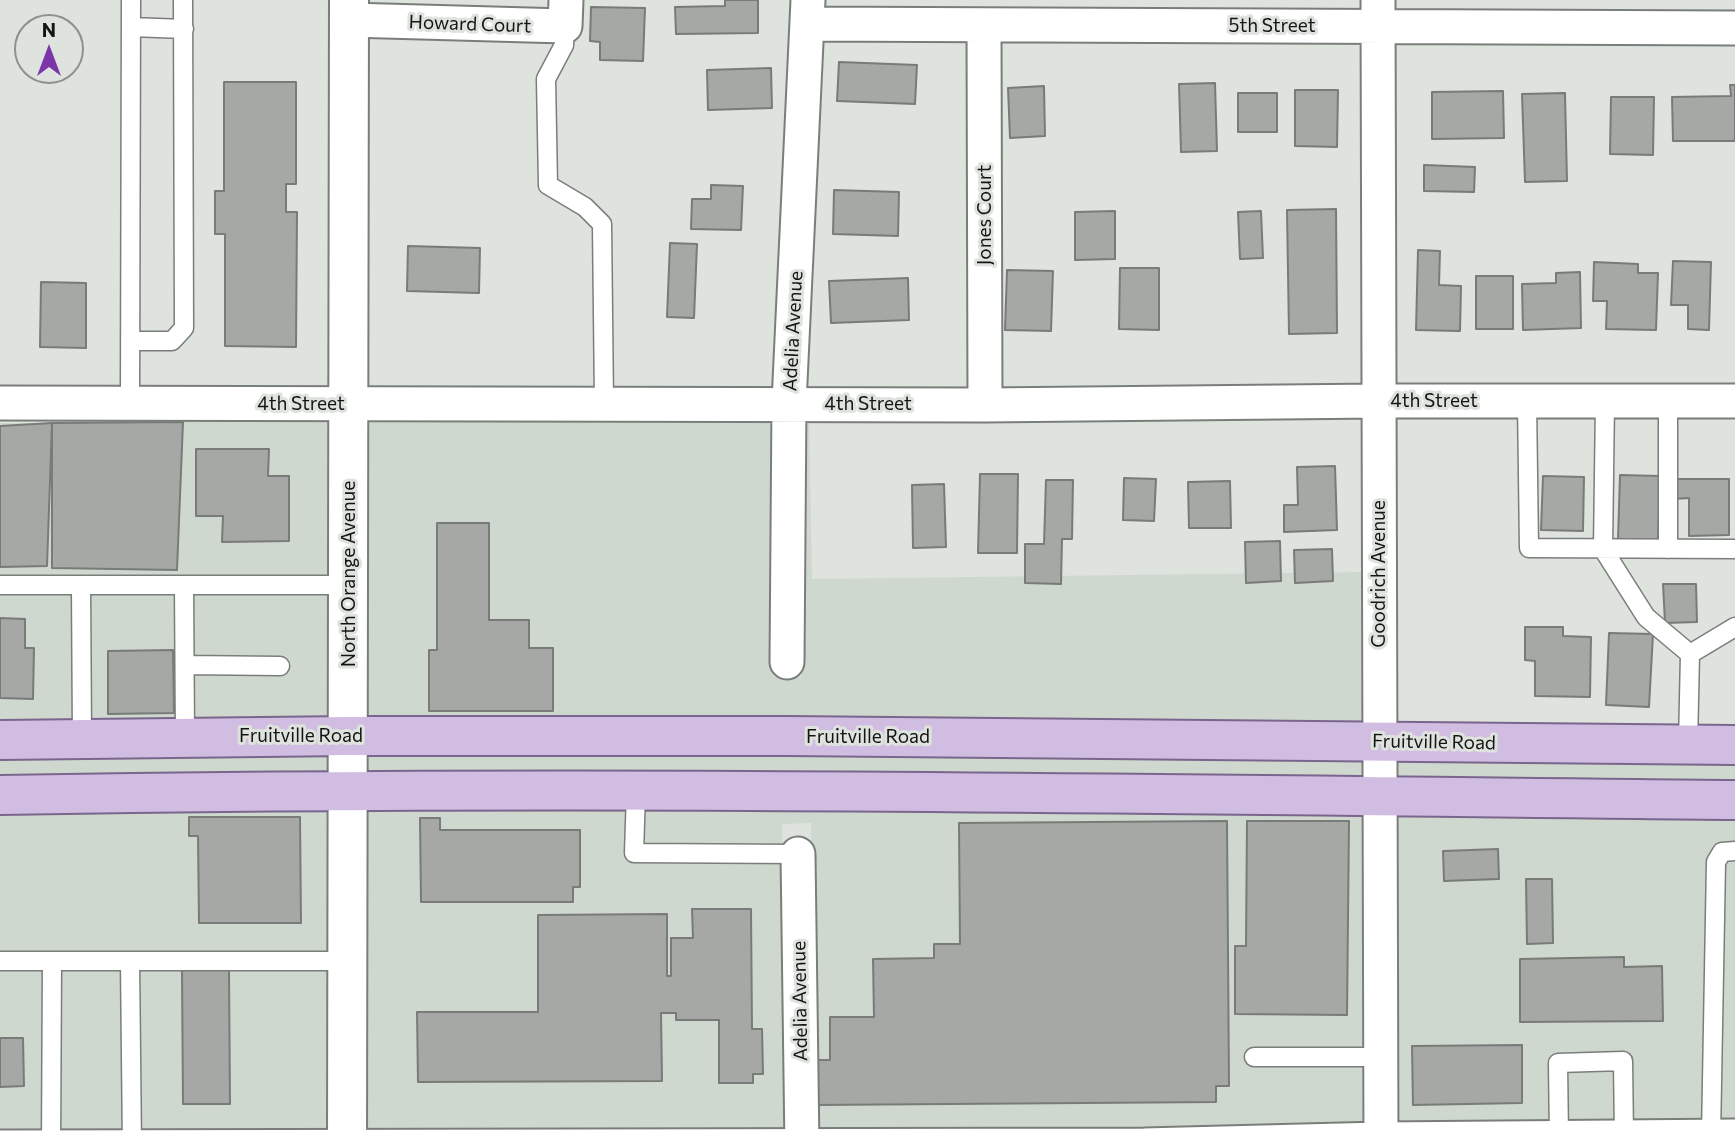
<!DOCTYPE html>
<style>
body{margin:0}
#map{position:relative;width:1735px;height:1148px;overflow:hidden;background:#dfe3de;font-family:Commissioner,sans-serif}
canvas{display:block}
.north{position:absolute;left:14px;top:14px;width:70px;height:70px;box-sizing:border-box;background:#dfe3de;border:2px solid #8d918d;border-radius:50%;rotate:0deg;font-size:19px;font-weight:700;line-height:28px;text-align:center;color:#131513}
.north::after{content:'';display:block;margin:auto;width:24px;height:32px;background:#7b35a9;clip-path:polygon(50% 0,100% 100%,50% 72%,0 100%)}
</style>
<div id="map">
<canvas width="1735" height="1148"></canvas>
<div class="north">N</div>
</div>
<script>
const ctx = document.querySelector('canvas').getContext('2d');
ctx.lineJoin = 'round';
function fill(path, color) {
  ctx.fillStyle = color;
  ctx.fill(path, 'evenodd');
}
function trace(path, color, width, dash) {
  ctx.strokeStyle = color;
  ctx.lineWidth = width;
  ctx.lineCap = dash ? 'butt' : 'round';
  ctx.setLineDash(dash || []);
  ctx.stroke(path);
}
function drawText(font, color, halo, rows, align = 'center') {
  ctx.font = font + ' Commissioner,sans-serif';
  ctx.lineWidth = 6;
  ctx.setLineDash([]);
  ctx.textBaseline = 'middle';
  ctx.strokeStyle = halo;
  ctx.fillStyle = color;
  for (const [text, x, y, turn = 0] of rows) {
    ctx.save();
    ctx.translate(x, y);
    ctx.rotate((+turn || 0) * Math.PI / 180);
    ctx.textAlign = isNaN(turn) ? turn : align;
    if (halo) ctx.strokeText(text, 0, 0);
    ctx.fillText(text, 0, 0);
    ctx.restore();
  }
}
const built = new Path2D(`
 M130 419 335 421 334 719 0 724V423H52Z
 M775 420 773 677H801L804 420H809L812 579 1364 572 1365 725 363 719 364 421Z
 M334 752V775L0 779V756Z
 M363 752 1365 758V780L363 775Z
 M1394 758 1735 761V783L1394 780Z
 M334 808 332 1130 0 1131V812Z
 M363 808 1365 813 1366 1123 1144 1128H816L811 823 782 824 787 1128 362 1130Z
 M1394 813 1735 816V1120L1395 1123Z`);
const building = new Path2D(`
 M725 0H758V33L676 34 675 7 725 6Z
 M591 7 645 8 643 61 600 60V42L590 41Z
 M839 62 917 65 915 104 837 101Z
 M771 68 772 108 708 110 707 70Z
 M224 82H296V184H286V212H297L296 347 225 346V234H215V191H224Z
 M1215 83 1217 151 1181 152 1179 84Z
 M1730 85H1735V141H1673L1672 97 1731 96Z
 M1044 86 1045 136 1010 138 1008 88Z
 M1295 90H1338L1337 147 1295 146Z
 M1503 91 1504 138 1432 139V92Z
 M1238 93H1277V132H1238Z
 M1565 93 1567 181 1525 182 1522 94Z
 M1611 97H1654L1653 155 1610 154Z
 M1424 165 1475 167 1474 192 1424 191Z
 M711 185 743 186 741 230 691 229 692 199H711Z
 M834 190 899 192 898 236 833 234Z
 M1336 209 1337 333 1289 334 1287 210Z
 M1115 211V259L1075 260V212Z
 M1261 211 1263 258 1240 259 1238 212Z
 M670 243 697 244 694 318 667 317Z
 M408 246 480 248 479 293 407 291Z
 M1418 250 1440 251 1439 285 1461 286 1460 331 1416 330Z
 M1673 261 1711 262 1709 330 1688 329V305H1671Z
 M1594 262 1638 264V273H1658L1656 330 1606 329 1607 301H1593Z
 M1120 268H1159V330L1119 329Z
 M1007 270 1053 271 1051 331 1005 330Z
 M1580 272 1581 328 1523 330 1522 284 1556 283V273Z
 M1476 276H1513V329H1476Z
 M908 278 909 320 831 323 829 281Z
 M41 282 86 283V348L40 347Z
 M183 422 177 570 52 568V423Z
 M52 423 47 566 0 567V426Z
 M196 449H269L268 476H289V541L222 542 223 516H196Z
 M1335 466 1337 530 1284 532V505H1298L1297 467Z
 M980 474H1018L1017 553H978Z
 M1620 475 1660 476 1658 540 1618 539Z
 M1543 476 1584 477 1583 531 1541 530Z
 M1124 478 1156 479 1154 521 1123 520Z
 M1673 479H1729V535L1689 536V498L1673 499Z
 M1046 480H1073L1072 539H1062L1061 584 1025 583V544H1044Z
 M1230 481 1231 528H1189L1188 482Z
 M944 484 946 547 913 548 912 485Z
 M437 523H489V620H529V648H553V711H429V650H437Z
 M1280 541 1281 581 1246 583 1245 542Z
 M1332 549 1333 581 1295 583 1294 550Z
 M1663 584H1696L1697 622 1665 623Z
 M0 618 25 619V648H34L33 699 0 698Z
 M1525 627H1563V636L1591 637 1590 697 1535 696V661L1525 660Z
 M1609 633 1653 634 1649 707 1606 705Z
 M173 650 174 713 108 714V651Z
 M189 817H300L301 923H199L198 836H189Z
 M420 818H440V830H580V887H573V902H421Z
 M1227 821 1229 1086H1216V1102L815 1105 814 1060H830V1017H874L873 959 934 958V944H960L959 823Z
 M1247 821H1349L1347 1015 1235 1014V946H1246Z
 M1498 849 1499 879 1444 881 1443 851Z
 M1526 879H1552L1553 943 1527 944Z
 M692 909H751L752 1029H762L763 1074H753V1083H719V1020H676V1013H661L662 1081 418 1082 417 1012H538V915L667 914V976H671V938H693Z
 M1624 957V967L1662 966 1663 1021 1520 1022V959Z
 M182 970H229L230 1104H183Z
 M0 1038H23L24 1086 0 1087Z
 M1522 1045V1103L1413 1105 1412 1046Z`);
const service = new Path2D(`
 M565 26 564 45 546 79 548 185 585 207 602 224 604 403
 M131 27 184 29
 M130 341H172L184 328 183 0
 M1527 401 1529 548 1735 549
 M1605 401 1603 549 1646 617 1690 654
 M130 402 131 0
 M1668 549V401
 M0 585H349
 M81 585 82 738
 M184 585 185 737
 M186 665 280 666
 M1688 744 1690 654 1735 627
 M636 792 634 853 798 854
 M0 961H348
 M130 961 132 1148
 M1254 1057H1380
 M1711 1136 1716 862 1722 852 1735 851
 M1559 1138 1558 1063 1623 1061 1624 1137
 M51 1148 52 961`);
const minor = new Path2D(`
 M1378 0 1381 1148
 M349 20 565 26 566 0
 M808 24 1735 28
 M984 26 985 405
 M0 403 985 405 1378 401H1735
 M787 662 789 403 808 0
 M798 854 802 1148
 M0 1147 1144 1145 1381 1139 1735 1136`);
const tertiary = new Path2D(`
 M347 1148 349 0`);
const primary = new Path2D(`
 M0 740 349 736H787L1735 745
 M0 795C578 785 1157 794 1735 800`);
const streetNames = [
 ["Howard Court",470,24,2],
 ["5th Street",1272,26],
 ["Jones Court",985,215,-90],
 ["Adelia Avenue",793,331,-87],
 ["4th Street",1434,401],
 ["4th Street",301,404],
 ["4th Street",868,404],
 ["North Orange Avenue",349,574,-90],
 ["Goodrich Avenue",1379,574,-90],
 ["Fruitville Road",301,736],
 ["Fruitville Road",868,737],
 ["Fruitville Road",1434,742,1],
 ["Adelia Avenue",800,1001,-91]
];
fill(built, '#cfd8ce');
fill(building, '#a5a8a4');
trace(building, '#787b77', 2);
trace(service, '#7a7e7a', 21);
trace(minor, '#7a7e7a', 37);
trace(tertiary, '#7a7e7a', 42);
trace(primary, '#7a668c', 42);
trace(service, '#fff', 18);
trace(minor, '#fff', 33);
trace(tertiary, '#fff', 38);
trace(primary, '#d1bde1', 38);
drawText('19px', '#131513', '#dfe3de', streetNames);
</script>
